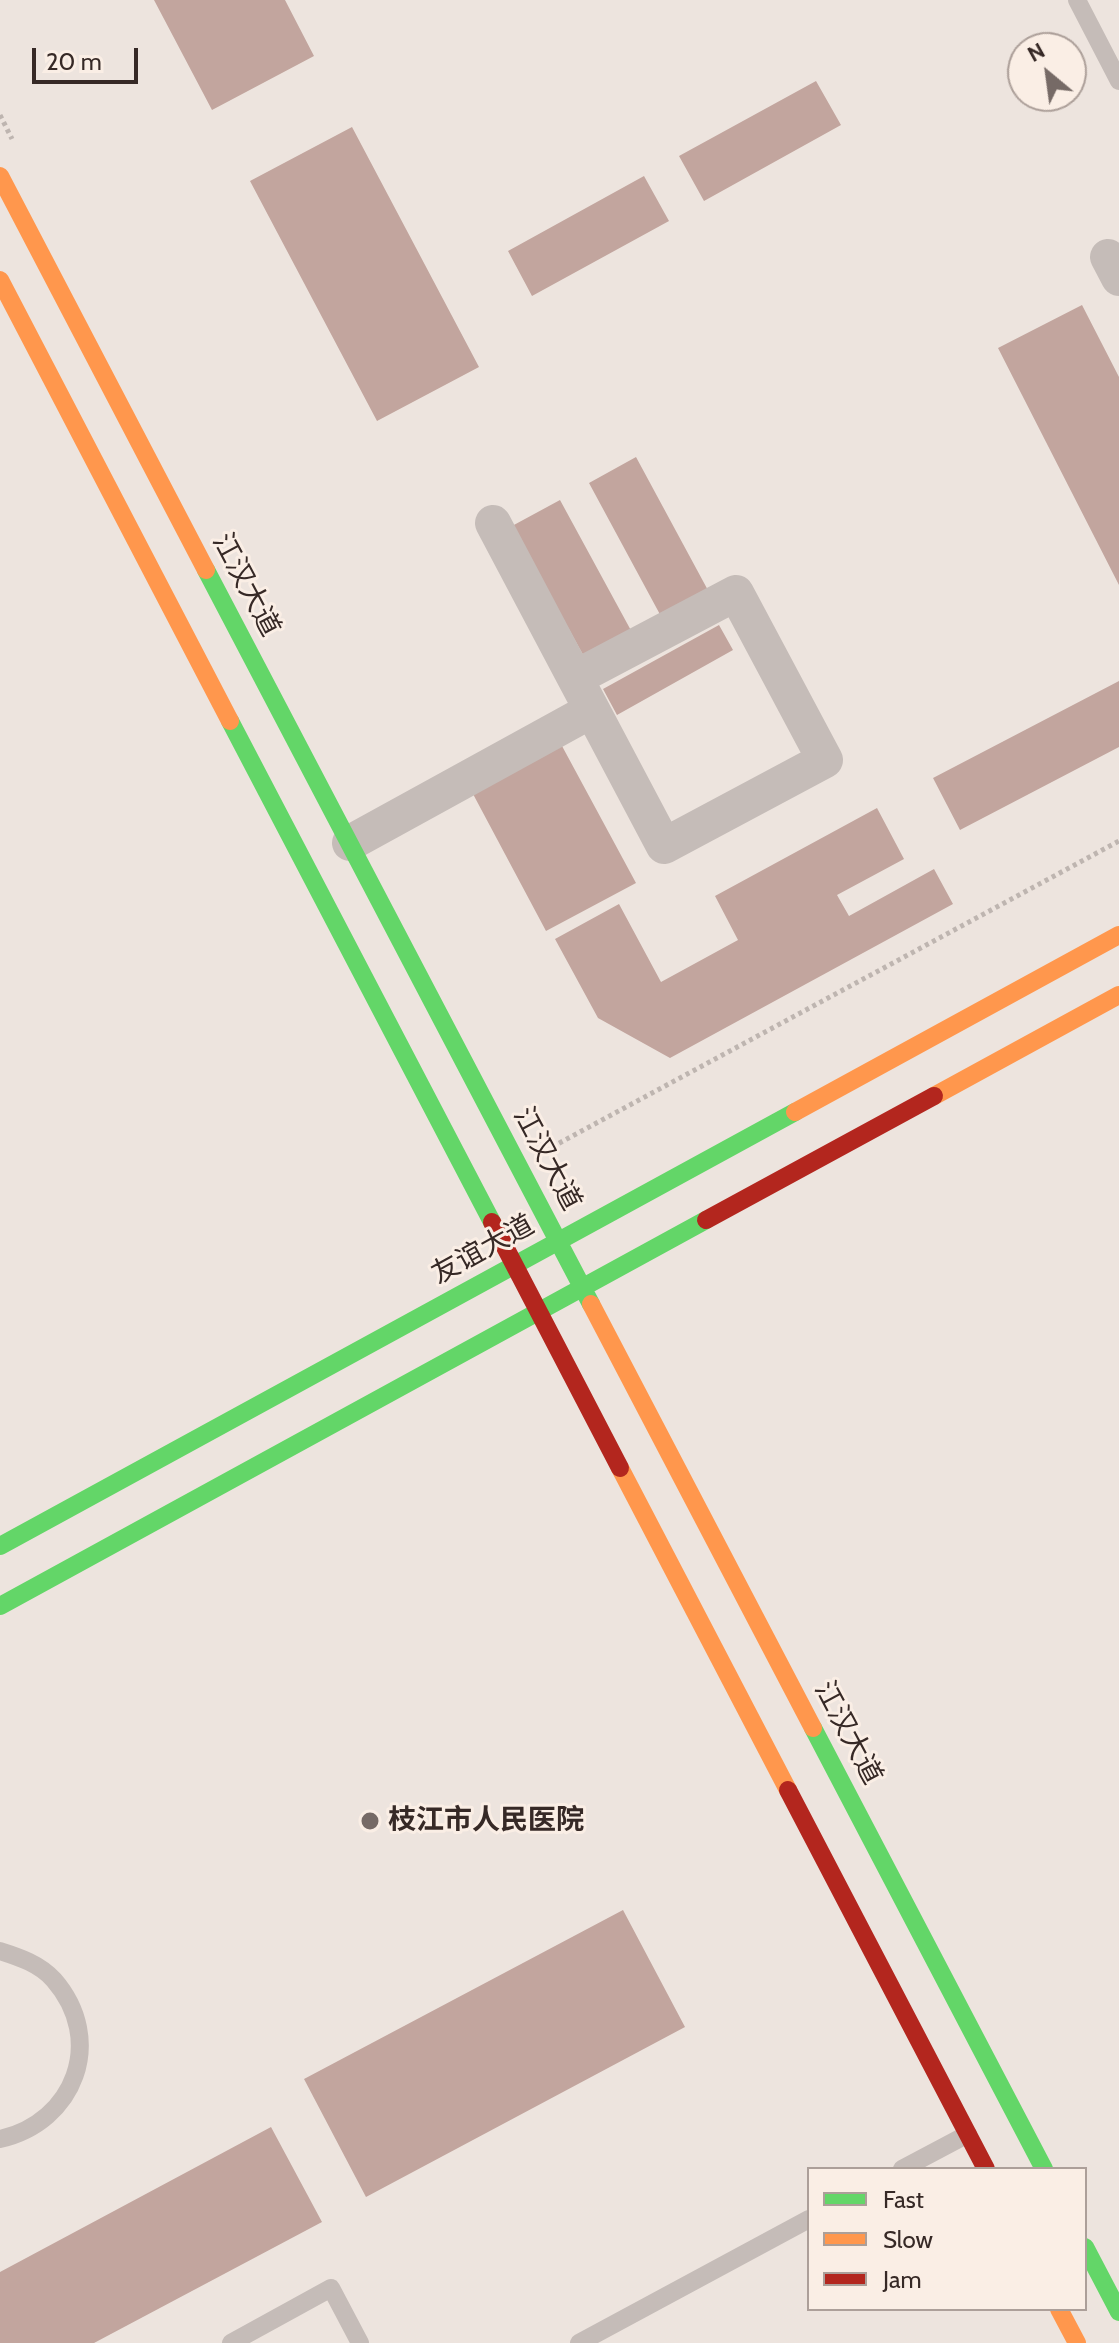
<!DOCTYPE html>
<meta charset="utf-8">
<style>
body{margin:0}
#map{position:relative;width:1119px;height:2343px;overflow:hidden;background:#ede4de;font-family:Cabin,sans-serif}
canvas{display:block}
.legend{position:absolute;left:807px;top:2167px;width:280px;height:144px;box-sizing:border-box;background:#faeee5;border:2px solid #ac9f99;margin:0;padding:10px 14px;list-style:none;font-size:24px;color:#362926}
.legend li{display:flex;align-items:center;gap:16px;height:40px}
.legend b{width:40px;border:2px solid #ac9f99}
.north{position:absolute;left:1007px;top:32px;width:80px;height:80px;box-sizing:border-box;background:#faeee5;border:2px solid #ac9f99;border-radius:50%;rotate:331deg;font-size:22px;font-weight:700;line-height:32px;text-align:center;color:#362926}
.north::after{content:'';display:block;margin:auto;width:28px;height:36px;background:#766a66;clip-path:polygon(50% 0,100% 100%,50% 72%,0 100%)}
.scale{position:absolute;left:32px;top:48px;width:106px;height:36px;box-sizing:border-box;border:4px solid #362926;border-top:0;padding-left:10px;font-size:24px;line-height:28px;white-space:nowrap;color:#362926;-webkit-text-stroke:6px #faeee5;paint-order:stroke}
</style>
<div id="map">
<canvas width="1119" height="2343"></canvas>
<ul class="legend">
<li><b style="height:10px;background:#63d668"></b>Fast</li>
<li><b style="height:10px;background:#ff974d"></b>Slow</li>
<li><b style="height:10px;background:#b3261e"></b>Jam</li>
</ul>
<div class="north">N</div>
<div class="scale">20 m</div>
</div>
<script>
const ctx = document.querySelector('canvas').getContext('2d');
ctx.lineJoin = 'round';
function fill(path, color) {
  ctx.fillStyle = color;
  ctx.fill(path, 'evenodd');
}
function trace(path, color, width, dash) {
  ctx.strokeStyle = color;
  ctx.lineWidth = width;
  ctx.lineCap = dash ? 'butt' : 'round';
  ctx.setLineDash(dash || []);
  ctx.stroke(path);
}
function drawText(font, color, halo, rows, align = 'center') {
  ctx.font = font + ' Cabin,"Noto Sans SC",sans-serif';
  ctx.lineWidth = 6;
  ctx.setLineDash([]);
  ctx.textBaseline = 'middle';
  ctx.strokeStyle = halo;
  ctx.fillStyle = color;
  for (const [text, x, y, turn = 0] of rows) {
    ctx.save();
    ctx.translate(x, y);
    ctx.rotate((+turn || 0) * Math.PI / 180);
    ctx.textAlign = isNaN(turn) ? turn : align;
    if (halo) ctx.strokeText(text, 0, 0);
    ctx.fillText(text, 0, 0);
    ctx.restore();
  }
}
const building = new Path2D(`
 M154 0H285L314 56 212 110Z
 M816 81 841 125 704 201 679 156Z
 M352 127 479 367 377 421 250 181Z
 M644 176 669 221 532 296 508 251Z
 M1082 305 1119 377V585L998 348Z
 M636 457 710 594 663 620 589 483Z
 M560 500 634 636 587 662 512 526Z
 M719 625 733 650 617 715 603 689Z
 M1119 681V747L960 830 933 778Z
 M562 746 636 883 546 931 473 794Z
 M877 808 904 859 837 895 849 916 934 869 953 904 670 1058 598 1018 555 939 619 904 661 982 738 940 715 896Z
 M623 1910 685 2027 366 2197 304 2079Z
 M271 2127 322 2222 94 2343H0V2272Z`);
const path = new Path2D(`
 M0 115 12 139
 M552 1147 1119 841`);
const lane = new Path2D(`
 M1077 0 1119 81
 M0 1951C19 1957 40 1964 54 1980 106 2040 75 2122 0 2139
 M902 2169 968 2134
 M231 2343 331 2288 360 2343
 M579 2343 809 2219`);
const street = new Path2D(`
 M1108 257 1119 278
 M493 523 575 678
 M350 843 592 710 664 846 825 760 736 593 575 678 592 710`);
const fast = new Path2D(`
 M206 570 591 1304
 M230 721 492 1222
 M0 1546 795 1112
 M0 1606 706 1220
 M813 1728 1044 2169
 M1085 2247 1119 2312`);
const slow = new Path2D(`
 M0 176 206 570
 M0 280 230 721
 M934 1096 1119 995
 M795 1112 1119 935
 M591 1304 813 1728
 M620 1468 788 1790
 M1059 2309 1077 2343`);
const jam = new Path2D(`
 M706 1220 934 1096
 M492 1222 620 1468
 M788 1790 986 2169`);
const markers = [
 [370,1821,10,"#766a66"]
];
const streetNames = [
 ["江汉大道",246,585,62],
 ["江汉大道",547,1159,62],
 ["友谊大道",483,1250,-29],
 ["江汉大道",848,1733,62]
];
const poiNames = [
 ["枝江市人民医院",388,1821]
];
fill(building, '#c2a59e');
trace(path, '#beb5b0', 5, [4, 4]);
trace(lane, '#c5bcb8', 18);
trace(street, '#c5bcb8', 36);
trace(fast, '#63d668', 18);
trace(slow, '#ff974d', 18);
trace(jam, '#b3261e', 18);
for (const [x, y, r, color] of markers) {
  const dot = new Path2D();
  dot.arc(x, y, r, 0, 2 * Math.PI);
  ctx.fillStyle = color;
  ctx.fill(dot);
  trace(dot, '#faeee5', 3);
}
drawText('28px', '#362926', '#faeee5', streetNames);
drawText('bold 28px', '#362926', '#faeee5', poiNames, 'left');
</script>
